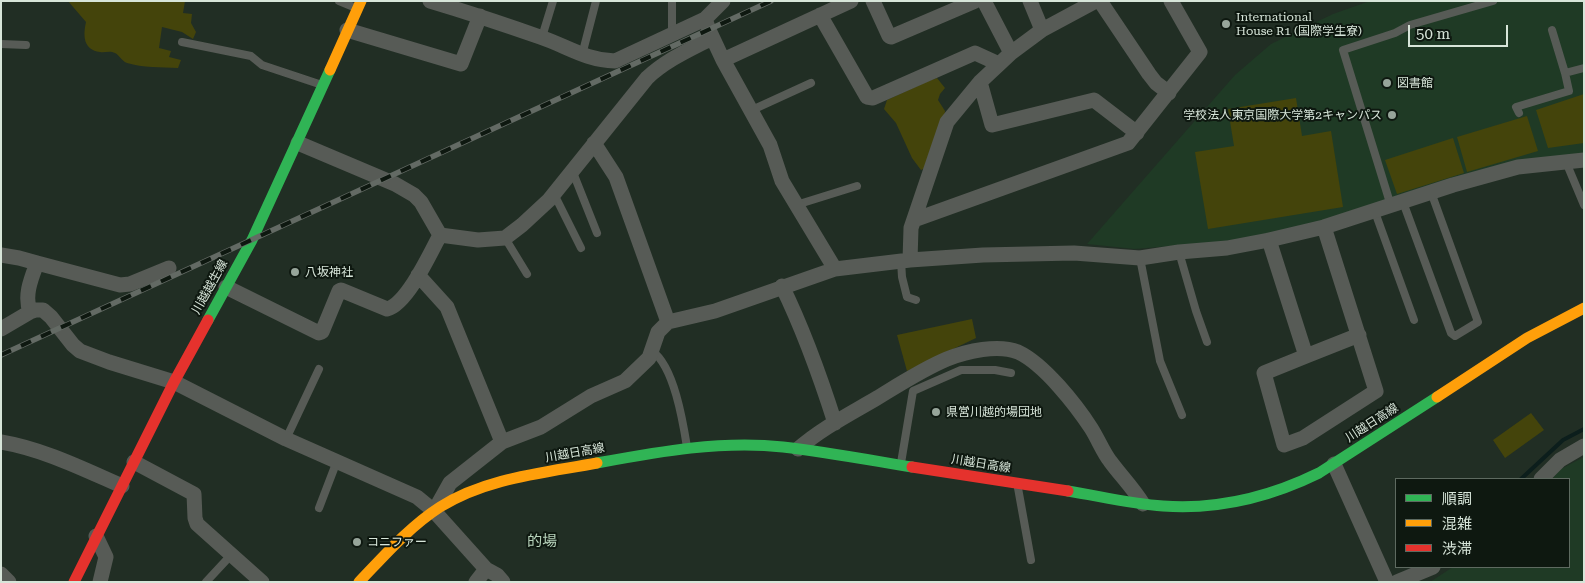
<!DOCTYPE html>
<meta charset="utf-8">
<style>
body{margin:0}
#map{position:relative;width:1585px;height:583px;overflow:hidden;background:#212e24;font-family:"Roboto Serif","Noto Sans JP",serif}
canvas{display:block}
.frame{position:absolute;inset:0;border:2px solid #d7e5d9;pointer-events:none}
.legend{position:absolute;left:1395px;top:478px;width:175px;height:90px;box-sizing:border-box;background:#0e1810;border:1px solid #5e6a60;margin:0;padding:6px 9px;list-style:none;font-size:15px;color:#d7e5d9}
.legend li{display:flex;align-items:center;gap:10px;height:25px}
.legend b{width:25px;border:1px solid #5e6a60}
.scale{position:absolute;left:1408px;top:25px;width:100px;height:22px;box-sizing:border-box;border:2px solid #d7e5d9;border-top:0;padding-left:6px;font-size:15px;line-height:18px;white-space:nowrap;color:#d7e5d9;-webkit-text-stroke:4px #0e1810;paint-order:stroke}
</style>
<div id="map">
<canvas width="1585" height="583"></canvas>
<div class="frame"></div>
<ul class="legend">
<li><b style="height:6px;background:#30b455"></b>順調</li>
<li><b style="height:6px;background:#ff9f0a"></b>混雑</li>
<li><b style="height:6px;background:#e5322d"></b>渋滞</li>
</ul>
<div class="scale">50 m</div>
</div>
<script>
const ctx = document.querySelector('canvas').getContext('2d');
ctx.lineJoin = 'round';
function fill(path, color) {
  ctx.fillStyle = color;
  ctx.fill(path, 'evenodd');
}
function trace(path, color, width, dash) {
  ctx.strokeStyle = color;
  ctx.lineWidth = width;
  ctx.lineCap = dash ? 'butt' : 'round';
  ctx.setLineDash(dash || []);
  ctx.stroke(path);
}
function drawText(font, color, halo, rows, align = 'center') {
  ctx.font = font + ' "Roboto Serif","Noto Sans JP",serif';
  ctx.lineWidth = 4;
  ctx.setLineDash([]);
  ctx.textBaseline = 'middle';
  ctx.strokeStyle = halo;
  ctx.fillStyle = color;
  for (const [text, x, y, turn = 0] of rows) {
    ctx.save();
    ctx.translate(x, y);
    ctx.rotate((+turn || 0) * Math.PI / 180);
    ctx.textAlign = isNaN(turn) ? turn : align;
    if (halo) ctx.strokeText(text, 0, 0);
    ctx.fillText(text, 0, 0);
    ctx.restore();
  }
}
const built = new Path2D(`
 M1370 1H1584V154L1306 227 1231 241 1135 249 1087 244 1235 75 1271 44 1333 14Z
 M1584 457V582H1430L1453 567H1569V479H1552L1561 469Z`);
const green = new Path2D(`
 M68 1H185L183 13 192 14 191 23 196 32 193 39 182 32 162 27 159 48 171 51 169 57 181 60 178 68C161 67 143 68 127 63 121 61 119 53 112 52 108 51 104 53 100 52 83 50 83 35 86 22Z
 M937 78 945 88 940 94 938 100 945 111 944 120 927 167 921 170 912 158 896 123 884 109 887 100 926 82Z
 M1584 94V143L1548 148 1536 110Z
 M1296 98 1302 136 1331 131 1343 207 1208 229 1195 152 1234 146 1228 109Z
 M1527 116 1538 151 1467 172 1457 137Z
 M1453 138 1464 173 1397 194 1385 160Z
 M972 319 976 338 907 371 897 335Z
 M1531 413 1544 430 1505 458 1493 440Z`);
const stream = new Path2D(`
 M1521 479 1563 440 1584 429`);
const lane = new Path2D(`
 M339 1 356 8
 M672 1V34
 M542 37 553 1
 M182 42 251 56 262 65 322 85
 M1 44 26 45
 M582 55 596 1
 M1565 73 1584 68
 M752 110 811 83
 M1519 113 1516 107 1569 91 1565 73 1552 30
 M1566 162 1584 205
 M572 170 597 233
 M554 194 581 248
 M1403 202 1451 333 1455 336 1478 322 1431 192
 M796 205 857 186
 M1391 206 1343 50 1395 33 1410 25 1493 1
 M1375 212 1414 320
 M505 238 527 274
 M1179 252 1196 311 1207 342
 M1140 258 1160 361 1182 415
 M901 261 902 277 907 297 916 300
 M652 351C674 366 683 422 687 447
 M286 439 319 369
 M901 463 913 391 961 370H995L1011 373
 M1018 488 1031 560
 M319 508 337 461
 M206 582 232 554`);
const street = new Path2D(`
 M430 1C467 12 503 24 540 37 567 46 585 60 615 61L705 19
 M723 1 705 19 709 30 723 60 770 145 782 181 835 269
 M873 1 889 36 891 37 975 1
 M984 1 1011 53
 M1030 1 1042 30
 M1100 1 1149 74 1156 83 1169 93
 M820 15 867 97 873 98 975 53 999 64
 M347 30 461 64 480 16
 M723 60 851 1
 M980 82 992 125 1094 100 1137 133
 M594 143 616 177 668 322
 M914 220 1128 143 1200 52 1171 1
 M440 235 478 240 505 238 522 225 549 200 647 78C666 60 689 50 712 38
 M1269 240 1306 356 1264 373 1284 445 1303 438 1376 391 1324 227
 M1 255 19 258 37 263
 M910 260 911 228 947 122 980 82 1011 53 1042 30 1096 1
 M418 275 447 307 502 442
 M782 286C804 331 820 376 835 423
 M226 287 319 333 322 332 339 291 341 290 387 309C407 304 430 254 440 235L421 202 414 195 395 184 298 143
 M30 312C24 295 31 279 37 263L120 285 130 284 169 268
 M1 329 30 312 36 310H43L51 317 73 345 80 351 109 362 174 382 286 439 417 497 434 511 486 569 497 575 503 582
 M1306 356 1359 335
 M1 442C43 449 83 469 122 486
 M798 449C822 428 850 414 877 398 900 384 923 369 947 359 967 351 998 344 1018 352 1044 364 1076 405 1091 428 1098 439 1103 452 1110 461 1121 476 1133 488 1143 504
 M134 462 194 494 195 518 197 524 262 582
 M1334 464 1387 582
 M1541 479 1560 460 1584 446
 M436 508 450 483 502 442 541 427 591 396 625 381 649 358 658 332 668 322 715 311 835 269 910 260 983 255 1074 253 1140 258 1179 252 1227 248 1269 240 1324 227 1453 185 1518 167 1584 160
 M96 536 106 557 100 582
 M1 574 9 582
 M476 582 486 569
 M1397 582 1433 567`);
const fast = new Path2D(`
 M208 320 252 240 330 70
 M597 463C657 452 721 440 783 447 826 452 869 460 912 467
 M1068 491C1099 496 1131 504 1163 506 1218 510 1270 497 1319 473L1437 397`);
const slow = new Path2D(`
 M330 70 361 1
 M1437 397 1527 338 1584 308
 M359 582C384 556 409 527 440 507 486 478 543 473 597 463`);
const jam = new Path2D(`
 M912 467 1068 491
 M74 582 174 382 208 320`);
const rail = new Path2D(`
 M1 355 771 1`);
const markers = [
 [1226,24,5,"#97a59a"],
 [1387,83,5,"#97a59a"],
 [1392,115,5,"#97a59a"],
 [295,272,5,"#97a59a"],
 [936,412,5,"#97a59a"],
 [357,542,5,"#97a59a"]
];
const poiNames = [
 ["International",1236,17],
 ["House R1 (国際学生寮)",1236,31],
 ["図書館",1397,83],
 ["学校法人東京国際大学第2キャンパス",1382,115,"right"],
 ["八坂神社",305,272],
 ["県営川越的場団地",946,412],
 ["コニファー",367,542]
];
const streetNames = [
 ["川越越生線",210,287,-61],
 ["川越日高線",1372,423,-33],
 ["川越日高線",575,453,-10],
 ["川越日高線",981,464,9]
];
const quarterNames = [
 ["的場",542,542]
];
fill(built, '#1f3a25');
fill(green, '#44440b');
trace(stream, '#0c1e1c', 4);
trace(lane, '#575b56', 8);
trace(street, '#575b56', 15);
trace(fast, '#30b455', 11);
trace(slow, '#ff9f0a', 11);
trace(jam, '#e5322d', 11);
trace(rail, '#636a64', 5.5);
trace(rail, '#0e1810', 4, [11]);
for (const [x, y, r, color] of markers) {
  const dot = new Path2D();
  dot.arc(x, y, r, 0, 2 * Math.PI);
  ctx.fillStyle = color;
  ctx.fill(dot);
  trace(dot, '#0e1810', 2);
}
drawText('12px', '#d7e5d9', '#0e1810', poiNames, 'left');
drawText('12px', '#d7e5d9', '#0e1810', streetNames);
drawText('15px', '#b7d3bb', '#0e1810', quarterNames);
</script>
